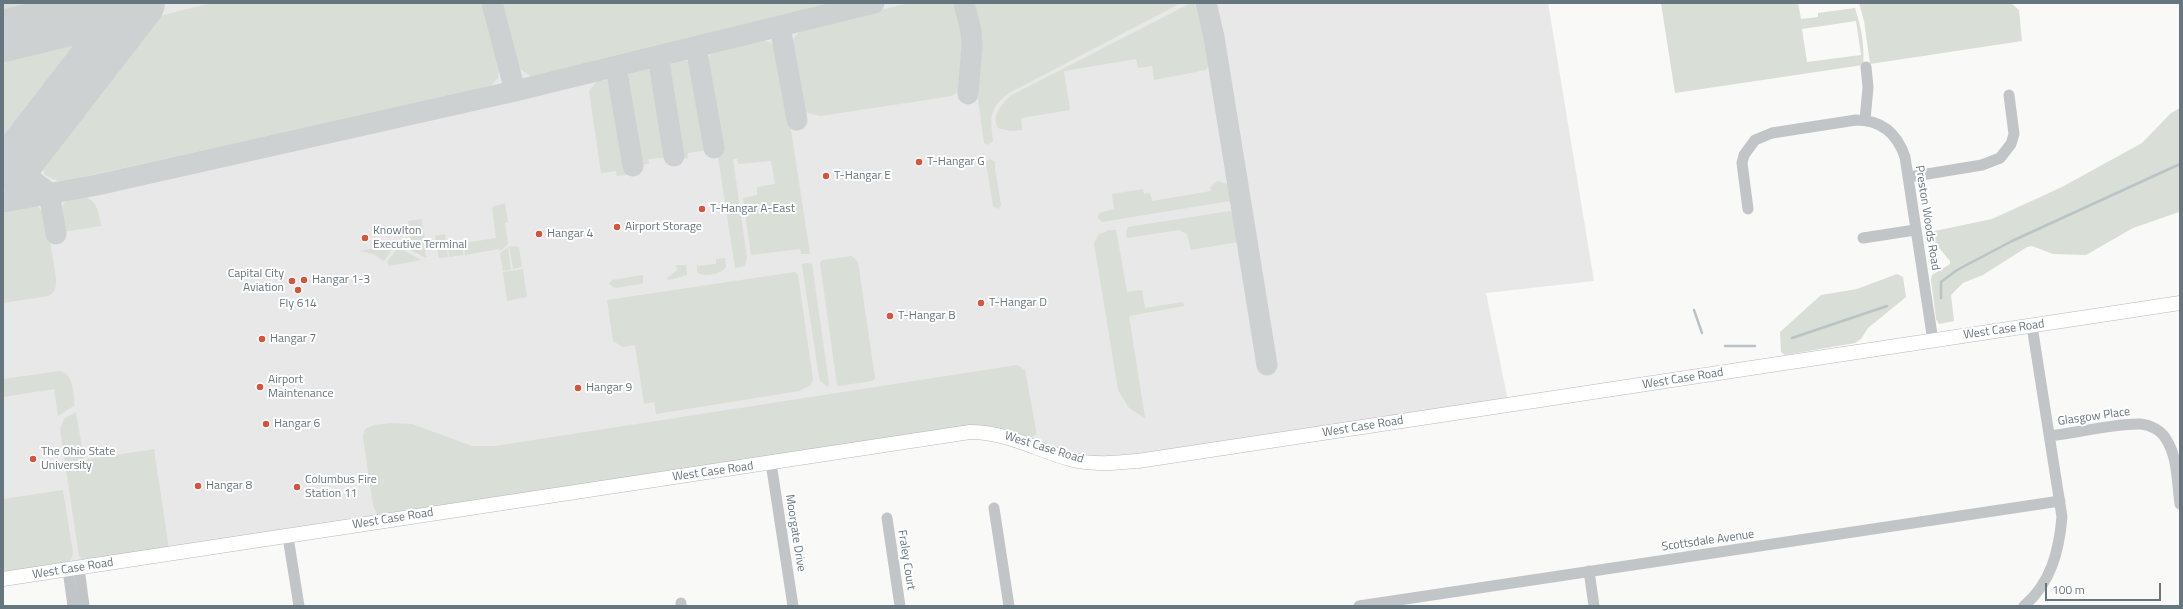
<!DOCTYPE html>
<style>
body{margin:0}
#map{position:relative;width:2183px;height:609px;overflow:hidden;background:#f9f9f7;font-family:"Titillium Web",sans-serif}
canvas{display:block}
.frame{position:absolute;inset:0;border:4px solid #66767f;pointer-events:none}
.scale{position:absolute;left:2045px;top:583px;width:116px;height:18px;box-sizing:border-box;border:2px solid #66767f;border-top:0;padding-left:5px;font-size:12px;line-height:14px;white-space:nowrap;color:#66767f;-webkit-text-stroke:3px #fff;paint-order:stroke}
</style>
<div id="map">
<canvas width="2183" height="609"></canvas>
<div class="frame"></div>
<div class="scale">100 m</div>
</div>
<script>
const ctx = document.querySelector('canvas').getContext('2d');
ctx.lineJoin = 'round';
function fill(path, color) {
  ctx.fillStyle = color;
  ctx.fill(path, 'evenodd');
}
function trace(path, color, width, dash) {
  ctx.strokeStyle = color;
  ctx.lineWidth = width;
  ctx.lineCap = dash ? 'butt' : 'round';
  ctx.setLineDash(dash || []);
  ctx.stroke(path);
}
function drawText(font, color, halo, rows, align = 'center') {
  ctx.font = font + ' "Titillium Web",sans-serif';
  ctx.lineWidth = 4;
  ctx.setLineDash([]);
  ctx.textBaseline = 'middle';
  ctx.strokeStyle = halo;
  ctx.fillStyle = color;
  for (const [text, x, y, turn = 0] of rows) {
    ctx.save();
    ctx.translate(x, y);
    ctx.rotate((+turn || 0) * Math.PI / 180);
    ctx.textAlign = isNaN(turn) ? turn : align;
    if (halo) ctx.strokeText(text, 0, 0);
    ctx.fillText(text, 0, 0);
    ctx.restore();
  }
}
const built = new Path2D(`
 M3 3H1548L1594 281 1486 293 1508 401 1120 459 1081 457 1005 431 3 574Z`);
const green = new Path2D(`
 M3 3H57L3 17Z
 M212 3H483L499 64 498 78 490 87 73 179 58 181 45 175 41 163 45 152 143 25 155 17Z
 M501 3H834L532 77 521 70 516 61Z
 M909 3H956L959 8 966 42 963 85 959 91 952 96 821 116 808 113 802 109C797 97 788 51 793 40 795 35 799 32 804 29Z
 M971 3H1181L1009 93C989 108 990 117 993 141L987 145 984 142 977 92 978 34Z
 M1191 3H1194C1198 14 1215 63 1206 70L1154 80 1152 66 1138 68 1136 59 1064 71 1070 110 1021 118 1022 130 1010 131 998 128C991 116 1002 104 1010 96Z
 M1661 3H1798L1801 19 1818 17V13L1855 8C1861 26 1865 46 1863 65L1675 93ZM1856 21 1861 55 1807 62 1802 29Z
 M1859 3H2011L2019 10 2022 41 1870 64 1864 21Z
 M76 38 80 47 3 147V55Z
 M762 40 772 43 780 58 810 254H801L800 249 751 255 743 198 757 195V187L775 184 771 161 738 164 737 159H733L747 258 745 266 735 268 704 66 710 55 715 52Z
 M683 60 691 61 697 68 710 146 708 150 688 153V158L681 159 678 156 665 72 671 63Z
 M647 69 653 71 657 78 670 157 648 159 649 164 638 165 624 84 629 74Z
 M608 80 616 89 629 171 627 175 617 176 616 171 601 173 589 91 597 81Z
 M2180 108 2179 212 2133 228 2086 255 2053 254 2032 246 2027 247 1983 275 1963 283 1951 295 1954 321 1939 324 1936 319 1931 280 1932 275 1950 264V261L1930 237V232L1992 219 2062 187 2142 143 2171 113Z
 M990 159 995 162V168L1001 205 998 209 993 206 986 162Z
 M1218 181 1227 184 1230 188V201L1102 222 1098 218 1099 213 1114 209 1112 194 1143 189 1144 194 1150 193 1152 201 1211 191 1210 187Z
 M80 196C97 198 99 212 101 226L62 232C59 215 58 198 80 196Z
 M505 203 508 222 505 223 508 244 500 251 499 249 465 255 464 243 496 238 492 207Z
 M31 205 37 206 46 215 56 278C56 286 56 292 48 296L3 303V210Z
 M1230 211 1233 213 1238 242 1191 250 1187 234 1179 230 1127 238 1126 232 1128 227Z
 M422 219 423 230 410 232 408 221Z
 M1110 230H1116L1117 235 1127 292 1142 290 1145 308 1183 302 1184 306 1129 316 1145 418 1129 408 1118 390 1094 243 1099 234Z
 M424 233 427 250 425 251 426 256H428L426 258 402 246 401 242 411 241 410 235Z
 M445 234 448 257 439 258 435 236Z
 M393 245V248L384 261 373 254 359 251Z
 M509 246 519 247 522 267 513 269Z
 M463 247V255L449 257 448 249Z
 M508 247 511 270 503 271 500 253Z
 M399 249H401L421 260 389 266 387 262 396 250Z
 M852 256 858 262 875 378 872 381 839 386 837 385 820 263 822 260Z
 M725 258 726 267C721 274 704 278 697 272V266L716 264V259Z
 M806 263 812 264 829 384 828 387 820 381 819 377 803 272 802 264Z
 M676 265H686L687 275 669 280 666 279 677 270Z
 M523 269 527 297 507 301 503 272Z
 M795 272 798 275 813 379 811 385 799 391 656 414 654 402 644 404 635 345 623 347 613 341 607 300Z
 M1897 274 1903 277 1906 297 1868 328 1861 339 1855 343 1785 355 1781 352 1780 332 1821 295 1857 289Z
 M643 275V283L640 284 615 288 609 284 612 280Z
 M1017 365 1025 370 1036 430V434L1032 437 1005 431 381 516 377 514 373 505 363 437 365 429 374 425 391 423 412 424 472 446H495Z
 M60 371C74 374 73 393 75 405L58 416 54 389 3 397V379Z
 M76 412 84 460 154 449 169 549 85 562 79 556 60 429 64 419Z
 M63 490 73 553 71 560 66 564 3 574V499Z`);
const stream = new Path2D(`
 M1941 298V282L1957 270 2012 241 2180 164
 M1694 310 1702 333
 M1792 338 1887 306
 M1725 346H1755`);
const taxiway = new Path2D(`
 M492 3 515 91
 M964 3 971 31 972 46 968 94
 M1206 3 1214 37 1267 365
 M780 26 797 120
 M696 47 714 148
 M658 56 674 156
 M616 67 633 166
 M3 179 13 166 49 193 56 234
 M3 202 97 185 515 91 874 3`);
const runway = new Path2D(`
 M3 36 138 3
 M13 166 139 3`);
const minor = new Path2D(`
 M1865 120 1868 87 1866 67
 M1909 177 1982 165 2000 158 2011 144 2014 134 2009 95
 M1748 209 1742 163 1744 155 1755 140 1772 133 1856 120C1881 120 1897 133 1905 157L1933 341
 M1863 238 1915 230
 M2050 436C2075 433 2117 423 2141 424 2150 425 2161 430 2166 439 2178 457 2177 484 2180 504
 M771 463 793 606
 M994 508 1009 606
 M887 518 900 606
 M288 537 299 606
 M79 568 84 606
 M68 570 73 606
 M1589 571 1594 606
 M681 603V606
 M1359 606 2060 501
 M2024 606C2051 583 2059 551 2062 517L2032 326`);
const major = new Path2D(`
 M3 579 970 432C1008 432 1038 451 1073 460 1095 465 1116 463 1138 461L2180 303`);
const markers = [
 [919,162,4,"#d4553c"],
 [826,176,4,"#d4553c"],
 [702,209,4,"#d4553c"],
 [617,227,4,"#d4553c"],
 [539,234,4,"#d4553c"],
 [365,238,4,"#d4553c"],
 [304,280,4,"#d4553c"],
 [292,281,4,"#d4553c"],
 [298,290,4,"#d4553c"],
 [981,303,4,"#d4553c"],
 [890,316,4,"#d4553c"],
 [262,339,4,"#d4553c"],
 [260,387,4,"#d4553c"],
 [578,388,4,"#d4553c"],
 [266,424,4,"#d4553c"],
 [33,459,4,"#d4553c"],
 [198,486,4,"#d4553c"],
 [297,487,4,"#d4553c"]
];
const poiNames = [
 ["T-Hangar G",927,162],
 ["T-Hangar E",834,176],
 ["T-Hangar A-East",710,209],
 ["Airport Storage",625,227],
 ["Knowlton",373,231],
 ["Executive Terminal",373,245],
 ["Hangar 4",547,234],
 ["Capital City",284,274,"right"],
 ["Aviation",284,288,"right"],
 ["Hangar 1-3",312,280],
 ["T-Hangar D",989,303],
 ["Fly 614",298,304,"center"],
 ["T-Hangar B",898,316],
 ["Hangar 7",270,339],
 ["Airport",268,380],
 ["Maintenance",268,394],
 ["Hangar 9",586,388],
 ["Hangar 6",274,424],
 ["The Ohio State",41,452],
 ["University",41,466],
 ["Columbus Fire",305,480],
 ["Station 11",305,494],
 ["Hangar 8",206,486]
];
const streetNames = [
 ["Preston Woods Road",1927,218,81],
 ["West Case Road",2004,330,-8],
 ["West Case Road",1683,379,-9],
 ["Glasgow Place",2094,417,-8],
 ["West Case Road",1363,427,-9],
 ["West Case Road",1044,448,17],
 ["West Case Road",713,472,-8],
 ["West Case Road",393,519,-9],
 ["Moorgate Drive",795,533,81],
 ["Scottsdale Avenue",1708,541,-8],
 ["Fraley Court",906,560,81],
 ["West Case Road",73,569,-9]
];
fill(built, '#e7e8e7');
fill(green, '#d9ded6');
trace(stream, '#b8c4c7', 2.5);
trace(taxiway, '#ced1d2', 21);
trace(runway, '#ced1d2', 52);
trace(major, '#b4b9bc', 15);
trace(minor, '#c1c5c8', 11);
trace(major, '#fff', 14);
for (const [x, y, r, color] of markers) {
  const dot = new Path2D();
  dot.arc(x, y, r, 0, 2 * Math.PI);
  ctx.fillStyle = color;
  ctx.fill(dot);
  trace(dot, '#fff', 1.5);
}
drawText('12px', '#66767f', '#fff', poiNames, 'left');
drawText('12px', '#66767f', '#fff', streetNames);
</script>
